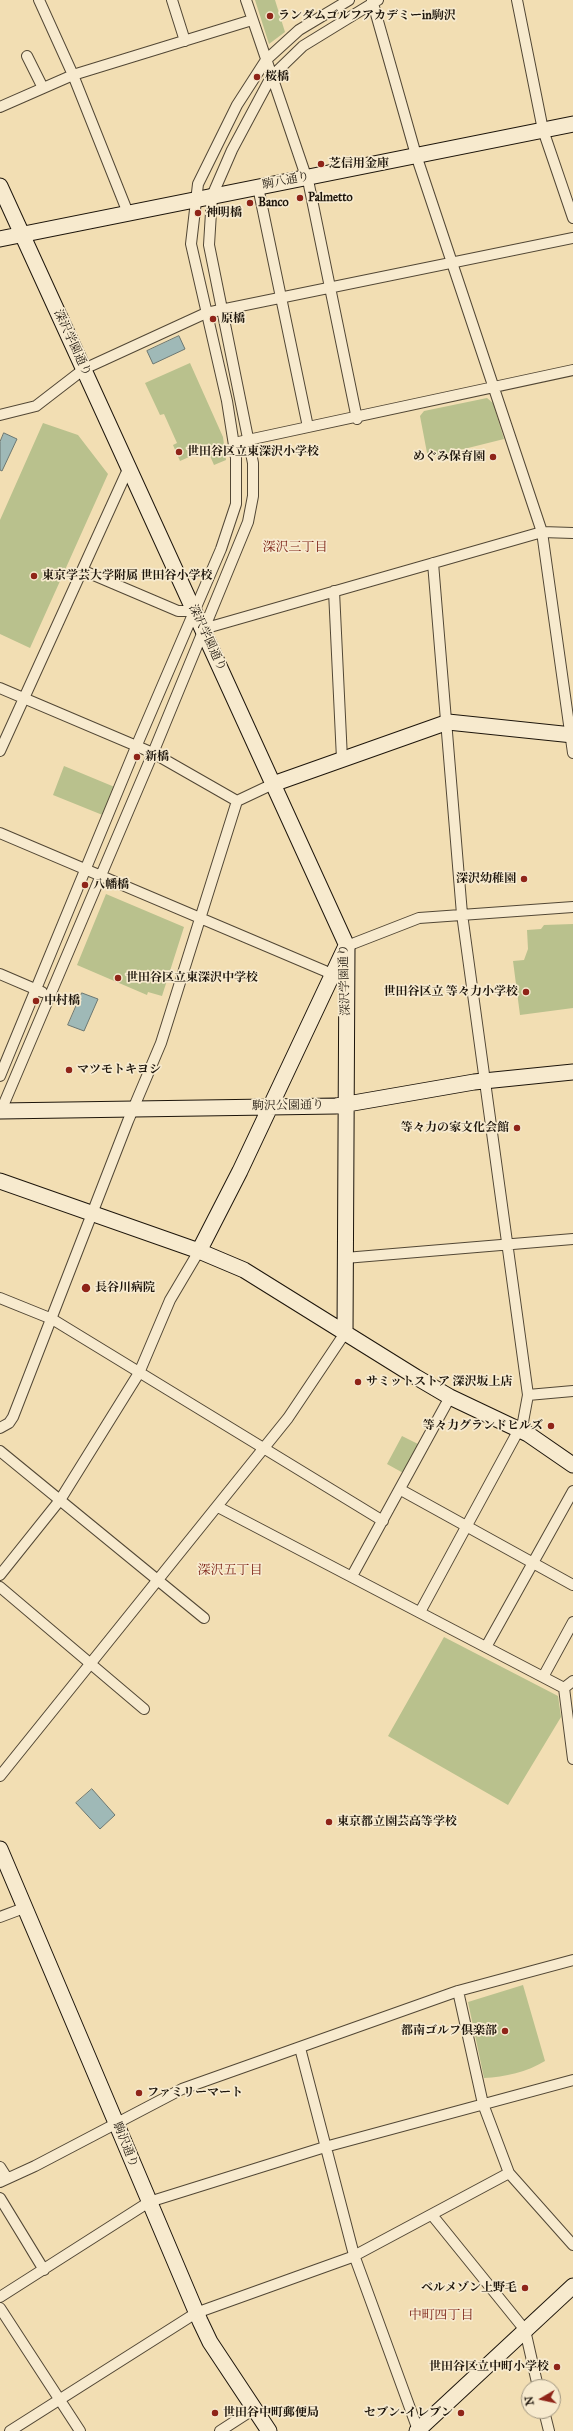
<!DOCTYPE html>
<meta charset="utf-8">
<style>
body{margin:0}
#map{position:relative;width:573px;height:2431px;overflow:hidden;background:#f2deb3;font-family:"IM FELL Great Primer",serif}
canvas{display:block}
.north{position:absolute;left:521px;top:2379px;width:40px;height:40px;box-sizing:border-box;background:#f7eace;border:1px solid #a09580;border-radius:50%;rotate:261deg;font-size:11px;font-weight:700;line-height:16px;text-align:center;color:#1d150b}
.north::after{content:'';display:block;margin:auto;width:14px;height:18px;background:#8f2418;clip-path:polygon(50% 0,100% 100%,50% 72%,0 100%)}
</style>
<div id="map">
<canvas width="573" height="2431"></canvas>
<div class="north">N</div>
</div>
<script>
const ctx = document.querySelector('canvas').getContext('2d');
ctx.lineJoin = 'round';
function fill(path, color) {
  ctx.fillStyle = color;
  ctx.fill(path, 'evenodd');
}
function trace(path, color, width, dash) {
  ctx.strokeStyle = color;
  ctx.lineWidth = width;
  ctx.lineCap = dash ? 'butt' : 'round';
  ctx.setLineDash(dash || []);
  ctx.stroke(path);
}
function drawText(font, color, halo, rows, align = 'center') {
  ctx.font = font + ' "IM FELL Great Primer","Noto Serif JP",serif';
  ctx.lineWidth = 3.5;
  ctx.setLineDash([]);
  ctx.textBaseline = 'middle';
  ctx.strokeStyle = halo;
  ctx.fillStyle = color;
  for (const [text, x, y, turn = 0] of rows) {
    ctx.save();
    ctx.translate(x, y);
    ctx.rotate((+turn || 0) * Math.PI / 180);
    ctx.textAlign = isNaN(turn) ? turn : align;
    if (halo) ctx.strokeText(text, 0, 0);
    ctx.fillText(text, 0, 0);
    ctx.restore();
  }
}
const green = new Path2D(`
 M255 0H275L285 32 269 44Z
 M190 363 223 437 226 460 214 465 207 449 180 461 173 445 177 443 164 414 160 415 145 383Z
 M487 398 493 403 504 439 428 458 420 416 424 411Z
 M43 423 78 435 108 474 30 648 0 634V520Z
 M64 766 117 788 105 816 53 795Z
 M106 894 184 927 162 996 148 992 147 995 77 965Z
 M573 924V1008L520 1015 513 961 524 960 528 949 527 930 541 929 544 925Z
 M402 1436 422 1446 405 1474 387 1464Z
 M444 1637 558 1696 561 1717 508 1805 388 1736Z
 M523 1985 545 2061C527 2072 505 2077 484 2078L468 2002Z`);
const water = new Path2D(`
 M179 336 185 349 153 364 147 351Z
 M4 433 17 439 2 471 0 470V442Z
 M82 993 98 999 84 1031 68 1025Z
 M92 1789 115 1815 100 1829 76 1803Z`);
const street = new Path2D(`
 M39 0 73 75 128 213
 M172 0 185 41
 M246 0 309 185 357 419
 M372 0 416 155 542 532 573 753
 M517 0 543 130 573 218
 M27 56 43 88
 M0 107 73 75 252 20
 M258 187 308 427
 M0 415 36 406 84 369 206 313 573 238
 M234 443 573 370
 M84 571 178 611H195
 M334 591 342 759
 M203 629 542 532 573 533
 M0 688 153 753 237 801
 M0 751 129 467
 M0 833 325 971 337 978
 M347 946 419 918 573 907
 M0 974 42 992
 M0 1076 136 747 221 549 236 504V458L227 401 191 244 198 184 237 105 266 60 299 30 349 0
 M0 1113 153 753 248 522 253 496V463L209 245 212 196 232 150 271 77 303 46 378 0
 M345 1258 573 1239
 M0 1298 52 1319 383 1521
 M528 1395 573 1391
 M0 1428 9 1423 13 1417 128 1121 161 1043 237 801 273 784
 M0 1451 204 1618
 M401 1490 573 1585
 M218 1507 564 1688
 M0 1575 60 1500 139 1373 170 1300 199 1251
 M352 1576 450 1397
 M0 1587 144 1709
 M420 1612 523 1422 528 1395 462 914 433 563
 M486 1647 573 1491
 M543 1677 573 1622
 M564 1688 573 1759
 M564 1688 573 1681
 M0 1776 288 1418 345 1333
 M0 1917 24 1908
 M458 1991 483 2104 509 2173 573 2245
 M300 2048 354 2255 418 2430
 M0 2167 7 2178
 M0 2182 35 2166 182 2089 458 1991 573 1960
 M0 2198 44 2270
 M432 2215 525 2330 538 2387
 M0 2297 149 2202 325 2147 573 2080
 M0 2308 80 2431
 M544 2411 549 2431
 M10 2431 196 2313 352 2257 509 2173
 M220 2431 254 2409`);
const secondary = new Path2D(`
 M0 186 347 946 345 1333
 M0 239 573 124
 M273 784 448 722 573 735
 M0 1111 336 1106 474 1082 573 1072
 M0 1181 199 1251 244 1270 416 1377 450 1397 528 1434 573 1465
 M199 1251 240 1171 345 948
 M0 1849 200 2321 210 2342 269 2431
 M417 2431 573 2286`);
const markers = [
 [270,16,4,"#8f2418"],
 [257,77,4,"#8f2418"],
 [321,164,4,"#8f2418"],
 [300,198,4,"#8f2418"],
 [250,203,4,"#8f2418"],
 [198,213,4,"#8f2418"],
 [213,319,4,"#8f2418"],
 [179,452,4,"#8f2418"],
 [493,457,4,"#8f2418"],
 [34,576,4,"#8f2418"],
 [137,757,4,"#8f2418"],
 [524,879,4,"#8f2418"],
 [85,885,4,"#8f2418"],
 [118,978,4,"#8f2418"],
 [526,992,4,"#8f2418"],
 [36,1001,4,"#8f2418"],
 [69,1070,4,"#8f2418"],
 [517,1128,4,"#8f2418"],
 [86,1288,5,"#8f2418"],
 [358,1382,4,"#8f2418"],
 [551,1426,4,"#8f2418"],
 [329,1822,4,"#8f2418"],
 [505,2031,4,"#8f2418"],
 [139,2093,4,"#8f2418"],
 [525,2288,4,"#8f2418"],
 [557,2367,4,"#8f2418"],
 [215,2413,4,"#8f2418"],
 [461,2413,4,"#8f2418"]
];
const poiNames = [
 ["ランダムゴルフアカデミーin駒沢",278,16],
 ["桜橋",265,77],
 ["芝信用金庫",329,164],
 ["Palmetto",308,198],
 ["Banco",258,203],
 ["神明橋",206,213],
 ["原橋",221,319],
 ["世田谷区立東深沢小学校",187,452],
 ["めぐみ保育園",485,457,"right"],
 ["東京学芸大学附属 世田谷小学校",42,576],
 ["新橋",145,757],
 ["深沢幼稚園",516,879,"right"],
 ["八幡橋",93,885],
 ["世田谷区立東深沢中学校",126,978],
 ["世田谷区立 等々力小学校",518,992,"right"],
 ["中村橋",44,1001],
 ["マツモトキヨシ",77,1070],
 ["等々力の家文化会館",509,1128,"right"],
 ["長谷川病院",95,1288],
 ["サミットストア 深沢坂上店",366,1382],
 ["等々力グランドヒルズ",543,1426,"right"],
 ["東京都立園芸高等学校",337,1822],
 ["都南ゴルフ倶楽部",497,2031,"right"],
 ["ファミリーマート",147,2093],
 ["ベルメゾン上野毛",517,2288,"right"],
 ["世田谷区立中町小学校",549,2367,"right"],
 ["世田谷中町郵便局",223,2413],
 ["セブン-イレブン",453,2413,"right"]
];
const streetNames = [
 ["駒八通り",286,181,-11],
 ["深沢学園通り",72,343,65],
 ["深沢学園通り",207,638,65],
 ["深沢学園通り",345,980,-92],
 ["駒沢公園通り",288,1106,-1],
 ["駒沢通り",125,2145,68]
];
const neighbourhoodNames = [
 ["深沢三丁目",295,548],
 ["深沢五丁目",230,1571],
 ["中町四丁目",441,2316]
];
fill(green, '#b9c18d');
fill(water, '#9fb9b7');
trace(water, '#6b7772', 1);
trace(street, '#524735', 12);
trace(secondary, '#1d150b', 17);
trace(street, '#f7eace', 10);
trace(secondary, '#f7eace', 15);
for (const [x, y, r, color] of markers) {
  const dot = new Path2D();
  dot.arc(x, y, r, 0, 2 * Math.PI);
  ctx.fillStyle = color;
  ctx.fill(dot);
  trace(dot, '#f7eace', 1.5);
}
drawText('bold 12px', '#1d150b', '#f7eace', poiNames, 'left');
drawText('12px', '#1d150b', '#f7eace', streetNames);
drawText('13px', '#7a1f14', '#f7eace', neighbourhoodNames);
</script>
